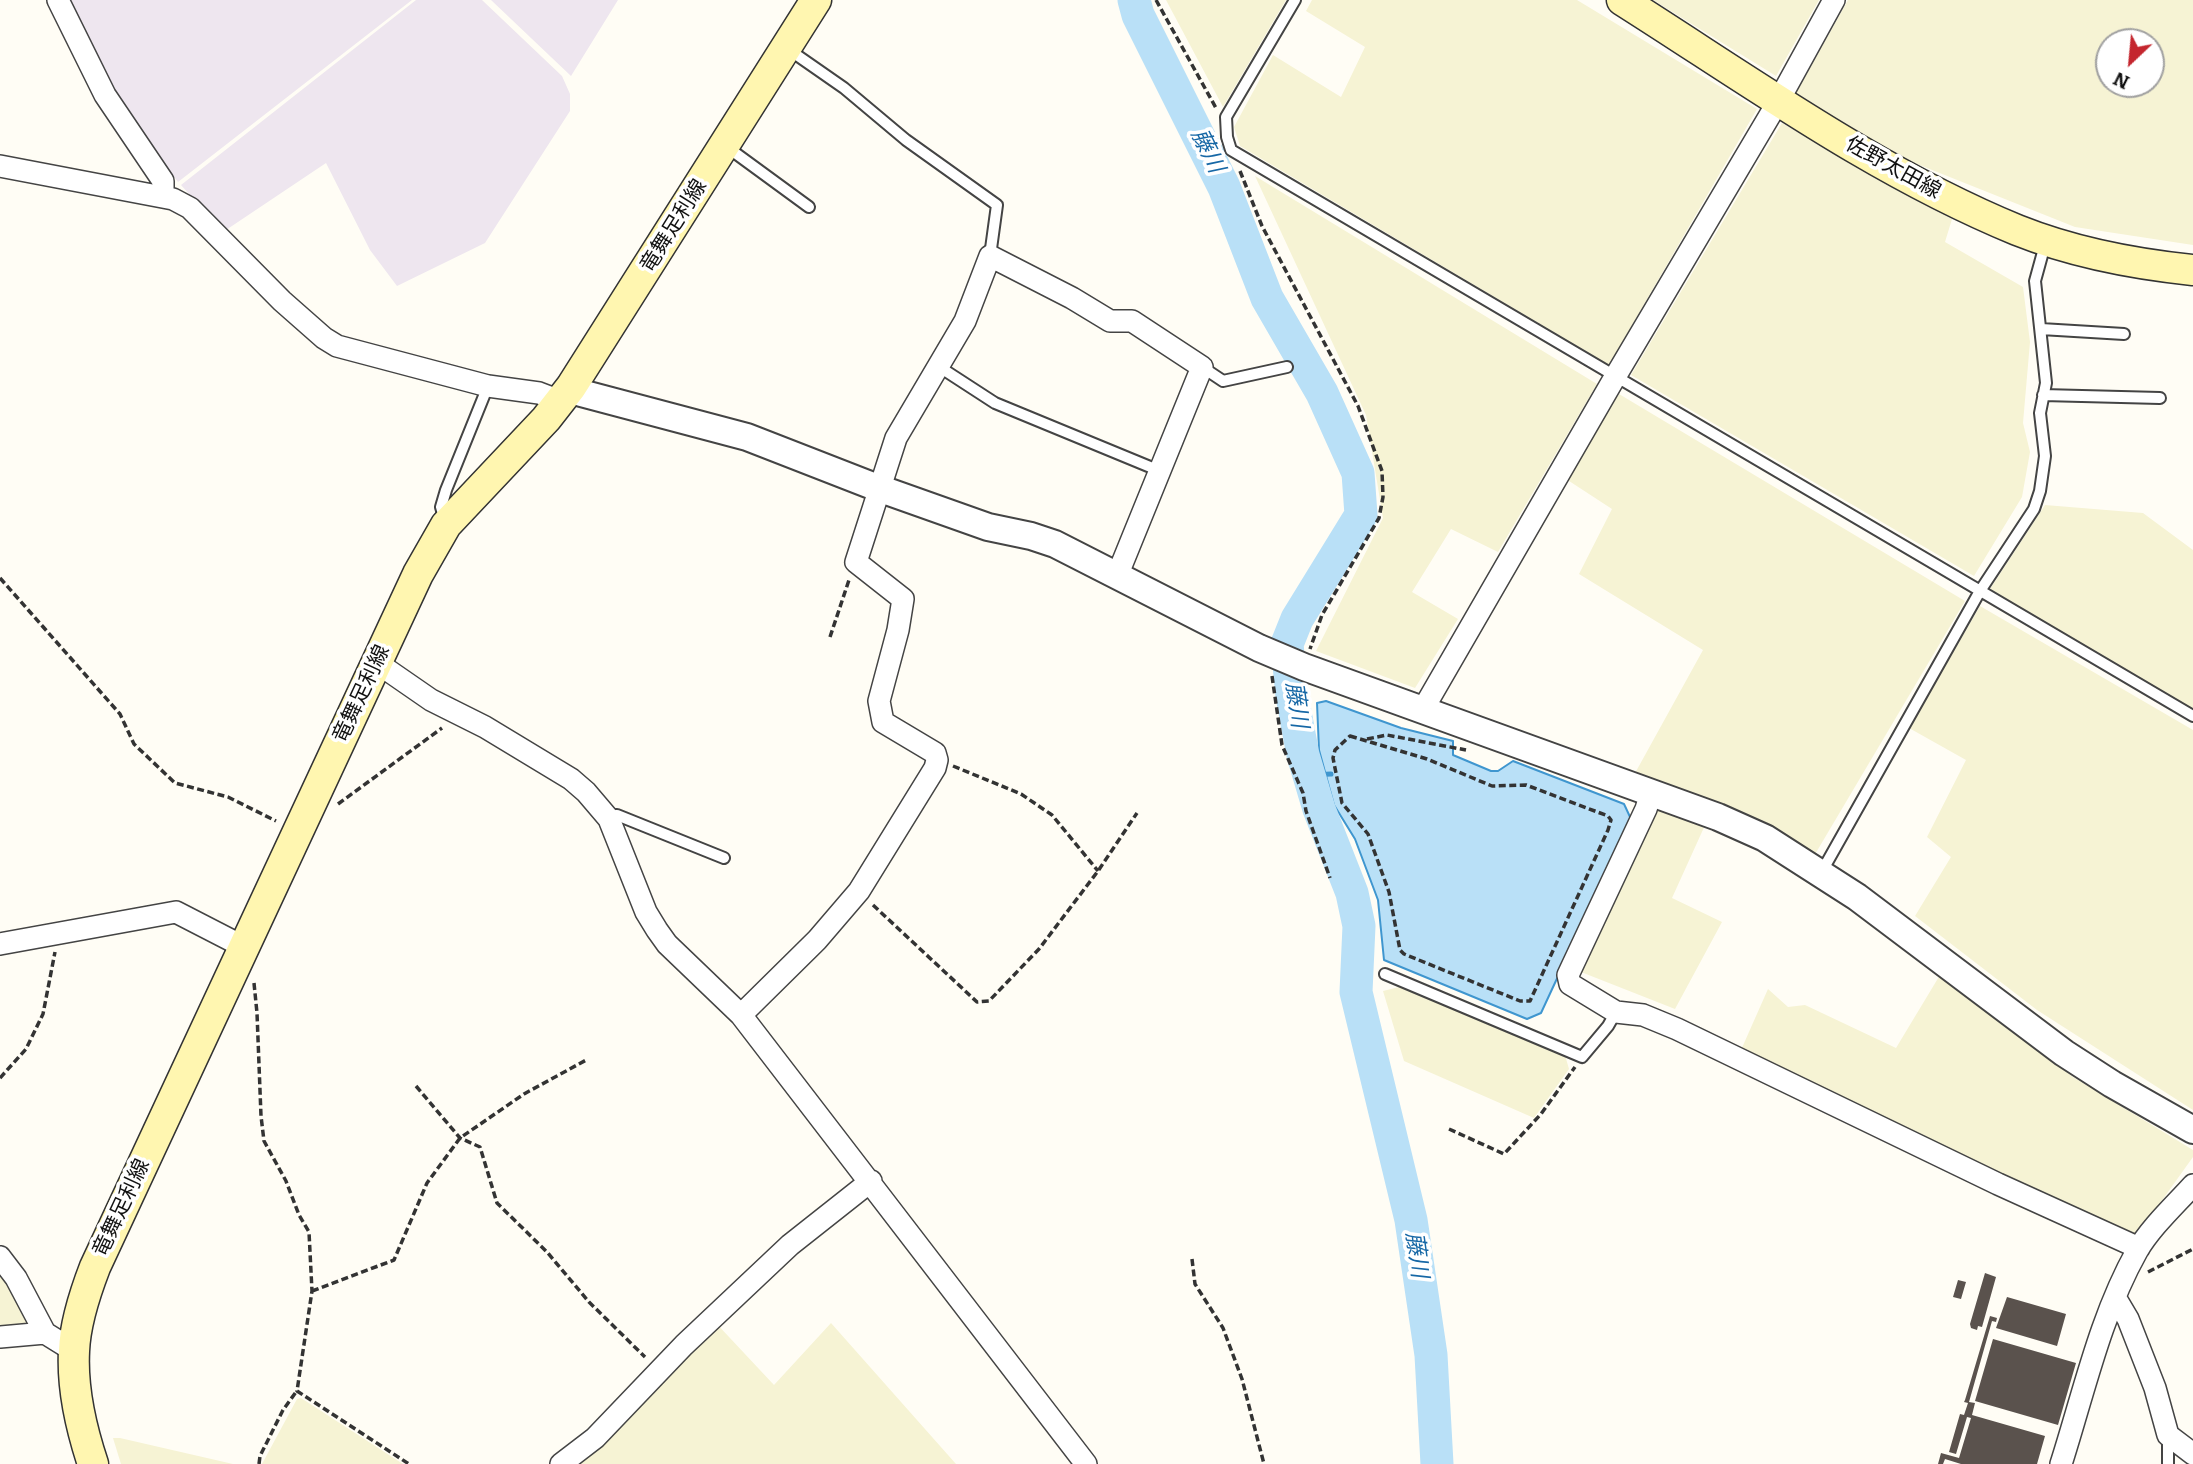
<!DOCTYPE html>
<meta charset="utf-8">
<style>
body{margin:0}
#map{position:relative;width:2193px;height:1464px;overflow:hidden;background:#fffdf5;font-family:Bitter,serif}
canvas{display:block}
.north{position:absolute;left:2095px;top:28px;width:70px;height:70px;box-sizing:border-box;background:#fff;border:2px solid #a0a0a0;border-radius:50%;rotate:206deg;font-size:19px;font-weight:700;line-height:28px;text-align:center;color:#111}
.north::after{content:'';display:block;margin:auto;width:24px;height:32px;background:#c4262e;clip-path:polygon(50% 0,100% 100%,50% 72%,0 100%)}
</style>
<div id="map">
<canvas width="2193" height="1464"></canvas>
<div class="north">N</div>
</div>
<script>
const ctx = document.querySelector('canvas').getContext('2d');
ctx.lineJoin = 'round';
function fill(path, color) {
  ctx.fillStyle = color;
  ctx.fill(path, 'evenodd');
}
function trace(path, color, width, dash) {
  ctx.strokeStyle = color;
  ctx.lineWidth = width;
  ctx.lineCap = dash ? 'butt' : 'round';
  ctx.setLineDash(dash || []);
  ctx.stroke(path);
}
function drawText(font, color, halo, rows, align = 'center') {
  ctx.font = font + ' Bitter,"Noto Sans JP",serif';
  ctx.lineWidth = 7;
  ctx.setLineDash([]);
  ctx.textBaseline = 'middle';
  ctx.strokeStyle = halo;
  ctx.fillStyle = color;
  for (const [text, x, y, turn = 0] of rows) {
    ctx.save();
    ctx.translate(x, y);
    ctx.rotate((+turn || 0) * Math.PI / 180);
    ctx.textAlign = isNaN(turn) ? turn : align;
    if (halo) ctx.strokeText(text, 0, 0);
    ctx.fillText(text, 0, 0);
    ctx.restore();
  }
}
const industrial = new Path2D(`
 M65 0H412L178 182 106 90Z
 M416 0H482L562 76 570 94V111L485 243 397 286 370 250 326 163 223 232 181 185Z
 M491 0H618L571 76Z`);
const farmland = new Path2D(`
 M1166 0H1286L1223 107Z
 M1312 0H1577L1757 109 1609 365 1240 146 1234 127 1273 55 1341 97 1365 47 1306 11Z
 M1653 0H1819L1776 76Z
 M1848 0H2193V245L2075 227 1887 152 1796 93ZM2109 42H2151V84H2109Z
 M1782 123 1952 219 1945 242 2023 287 2030 342 2023 423 2030 452 2022 497 1974 576 1631 375Z
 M1255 176 1597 384 1498 552 1451 529 1412 592 1458 619 1415 688 1316 651 1383 518 1366 415Z
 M1619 394 1965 601 1814 856 1752 817 1634 775 1703 650 1579 574 1612 509 1566 479Z
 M2045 505 2143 513 2193 550V709L1990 589Z
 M1980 606 2193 730V1110L2037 1010 1915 916 1951 857 1927 837 1966 760 1909 728Z
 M1657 805 1706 823 1672 898 1722 922 1675 1009 1581 972Z
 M1940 975 2073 1077 2193 1150V1157L2135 1238 1741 1050 1768 989 1788 1007 1805 1005 1896 1048Z
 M1399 987 1565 1055 1569 1069 1534 1118 1404 1061 1383 991Z
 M0 1272 33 1320 29 1328 0 1330Z
 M715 1322 774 1385 831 1323 956 1464H571Z
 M301 1398 403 1464H262L297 1399Z
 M113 1438H120L233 1464H121Z`);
const water = new Path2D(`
 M1326 701 1401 728 1453 741V755L1491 771H1498L1513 761 1624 804 1631 819 1541 1013 1527 1019 1384 960 1378 900 1355 839 1334 805 1319 750 1317 703Z`);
const stream = new Path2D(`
 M1292 696 1303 700
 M1310 775 1331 774`);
const river = new Path2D(`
 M1134 0 1138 15 1224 187 1267 298 1322 393 1358 473 1361 515 1297 619 1287 644 1292 696 1303 755 1319 809 1352 893 1359 926 1356 992 1411 1220 1431 1355 1437 1464`);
const building = new Path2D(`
 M1985 1273 1996 1277 1982 1327 1978 1326 1977 1330 1971 1328 1970 1324Z
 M1958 1280 1966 1282 1961 1299 1953 1297Z
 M2007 1297 2066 1314 2057 1346 1996 1328Z
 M1990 1316 1997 1318 1996 1322 1992 1321 1969 1402 1975 1403 1972 1415 2045 1436 2037 1464H1961L1945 1459 1943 1464H1938L1941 1453 1959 1458 1971 1418 1967 1417 1956 1454 1949 1452 1960 1414 1964 1415 1968 1403 1964 1402 1965 1400Z
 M1993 1339 2076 1363 2058 1425 1975 1401Z`);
const path = new Path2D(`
 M1156 0 1216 108
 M1240 171 1262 226 1358 406 1382 471 1383 497 1379 518 1322 615 1310 649
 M0 578 120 714 134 744 175 783 228 797 276 821
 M830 637 849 580
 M1272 676 1282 745 1303 793 1306 811 1330 878
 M1350 736 1427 759 1492 786 1526 785 1608 816 1611 820 1608 830 1530 1001H1520L1404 954 1400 950 1389 892 1368 834 1342 803 1333 758 1335 750Z
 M1367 739 1387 735 1466 750
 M953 766 1021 794 1052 815 1098 871
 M338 804 442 728
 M873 905 977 1002 989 1001 1039 949 1098 871 1137 813
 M254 983 257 1013 261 1116 264 1141 286 1181 299 1215 309 1232 312 1291 297 1391 409 1464
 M0 1078 26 1049 43 1014 55 952
 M416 1086 460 1138 480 1147 497 1203 547 1252 589 1302 645 1357
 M1449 1129 1504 1154 1541 1114 1575 1067
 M1192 1259 1195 1284 1223 1328 1242 1379 1264 1464
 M2148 1272 2193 1249
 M312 1291 394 1260 427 1183 460 1138 524 1094 588 1059
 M259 1464 260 1456 283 1410 296 1392`);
const service = new Path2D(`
 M1295 0 1226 117 1227 137 1231 150 2193 716
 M788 49 844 88 906 140 997 205 990 256
 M727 147 809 207
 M2041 329 2124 334
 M938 366 995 403 1160 471
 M1202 367 1223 381 1287 367
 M2043 395 2160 398
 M445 521 441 507 446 490 488 386
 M606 816 617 815 724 858
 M1821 873 1980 591 2034 509 2040 491 2045 456 2040 413 2046 383 2035 281 2046 241
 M1385 974 1582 1057 1608 1026 1616 1012
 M2168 1435V1464`);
const minor = new Path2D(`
 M58 0 105 95 163 181V196
 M0 166 173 199 190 208 282 301 324 338 337 346 488 386 539 393 560 401
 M376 662 431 700 485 727 571 779 586 792 609 819 646 912 657 930 667 944 741 1015 1086 1464
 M1422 711 1615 377 1779 100 1834 0
 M1651 793 1646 809 1568 975 1570 984 1616 1012 1643 1015 1677 1029 1998 1184 2139 1248
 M0 944 176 912 244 947
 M741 1015 817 940 859 891 935 768 937 760 935 753 883 722 879 701 898 630 903 599 856 562 896 438 965 321 990 256 1072 298 1110 321H1132L1202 367 1117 576
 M0 1257 16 1278 45 1333 74 1351
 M2115 1297 2128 1319 2155 1388 2168 1435 2193 1454
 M0 1337 45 1333
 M561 1464 595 1438 684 1345 790 1245 871 1181
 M2061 1464C2084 1392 2100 1317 2137 1251 2151 1227 2175 1205 2193 1185`);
const tertiary = new Path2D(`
 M571 387 581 393 747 437 878 488 988 527 1031 536 1055 544 1259 648 1304 667 1718 817 1765 838 1857 897 2064 1053 2112 1084 2193 1130`);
const secondary = new Path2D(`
 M1622 0C1750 81 1876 172 2017 230 2072 252 2134 264 2193 270
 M93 1464C81 1428 72 1389 74 1351 75 1323 85 1293 95 1267L418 574 446 525 546 419 571 387 816 0`);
const streetNames = [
 ["佐野太田線",1893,168,29],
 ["竜舞足利線",674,226,-58],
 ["竜舞足利線",362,694,-65],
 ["竜舞足利線",122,1208,-65]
];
const waterNames = [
 ["藤川",1207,151,64],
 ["藤川",1296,705,82],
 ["藤川",1416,1255,82]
];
fill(industrial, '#eee6ef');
fill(farmland, '#f6f3d4');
fill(water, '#b9e0f7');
trace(water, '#3f96cf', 2);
trace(stream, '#3f96cf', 5);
trace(river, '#b9e0f7', 33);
fill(building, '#5a524d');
trace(service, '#444', 14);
trace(minor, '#444', 24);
trace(tertiary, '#444', 30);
trace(secondary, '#333', 33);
trace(path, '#333', 3.5, [7, 3.5]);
trace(service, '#fff', 10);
trace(minor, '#fff', 21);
trace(tertiary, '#fff', 26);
trace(secondary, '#fff6b0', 30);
drawText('21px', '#111', '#fff', streetNames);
drawText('italic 23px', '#1768a6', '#fff', waterNames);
</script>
